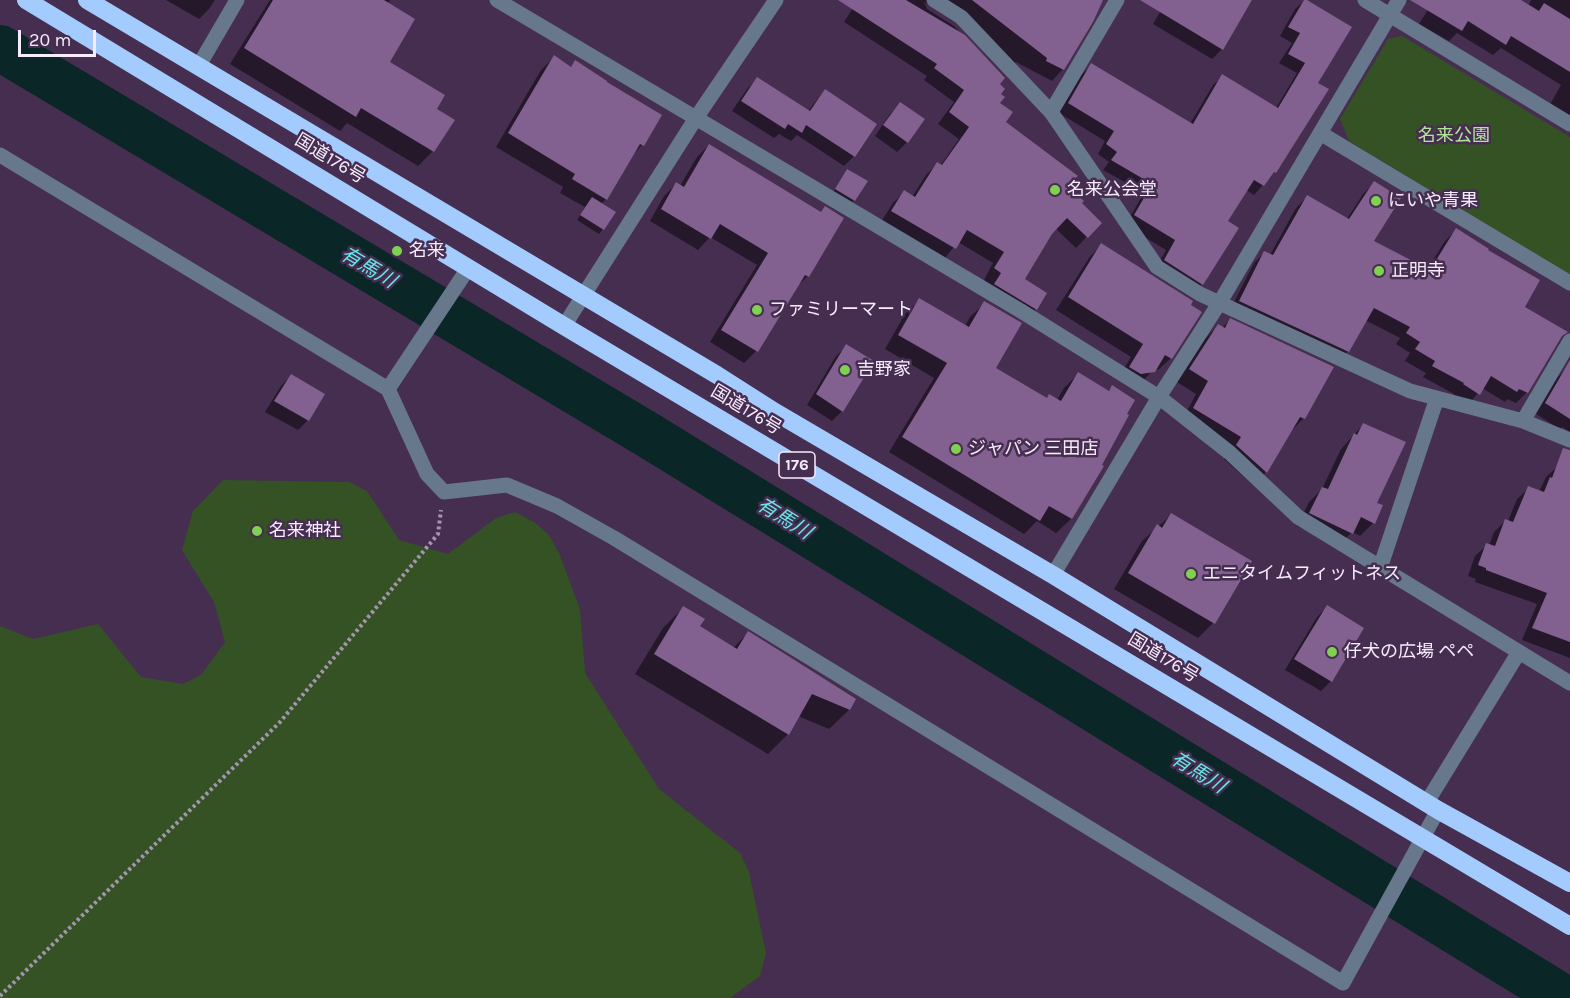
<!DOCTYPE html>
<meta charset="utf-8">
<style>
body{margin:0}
#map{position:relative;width:1570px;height:998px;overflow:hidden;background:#462e50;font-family:Karla,sans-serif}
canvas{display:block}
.scale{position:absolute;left:18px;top:30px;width:78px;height:27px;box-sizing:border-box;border:3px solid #f7ebfd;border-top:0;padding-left:8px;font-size:18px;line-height:21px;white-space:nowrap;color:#f7ebfd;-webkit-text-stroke:4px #462e50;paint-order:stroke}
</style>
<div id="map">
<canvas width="1570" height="998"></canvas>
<div class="scale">20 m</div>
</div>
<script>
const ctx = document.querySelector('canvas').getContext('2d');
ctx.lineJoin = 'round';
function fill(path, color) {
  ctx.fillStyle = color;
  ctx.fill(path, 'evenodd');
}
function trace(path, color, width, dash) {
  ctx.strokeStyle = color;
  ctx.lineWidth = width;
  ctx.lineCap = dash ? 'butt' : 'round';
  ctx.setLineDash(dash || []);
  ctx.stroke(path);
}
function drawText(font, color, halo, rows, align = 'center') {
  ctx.font = font + ' Karla,"Noto Sans JP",sans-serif';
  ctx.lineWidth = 5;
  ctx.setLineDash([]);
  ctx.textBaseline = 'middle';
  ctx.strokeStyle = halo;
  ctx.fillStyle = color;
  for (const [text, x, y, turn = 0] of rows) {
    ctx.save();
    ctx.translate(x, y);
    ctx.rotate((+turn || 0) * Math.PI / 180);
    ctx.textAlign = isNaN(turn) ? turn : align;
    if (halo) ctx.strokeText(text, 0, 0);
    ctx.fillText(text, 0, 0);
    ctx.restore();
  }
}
const green = new Path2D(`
 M1402 36 1570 137V275L1349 141 1340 119 1388 39Z
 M223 480 349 482 367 491 399 540 448 554 496 518 515 512 534 522 549 535 559 553 580 609 585 673 659 789 740 853 749 872 766 953 760 976 730 998H0V626L33 639 98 624 141 677 183 684 201 675 225 642 214 602 182 550 193 511Z`);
const shadow = new Path2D(`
 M166 0H215L209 9 199 19Z
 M270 0H390L387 4V63L435 109 433 151 418 166 347 123 340 131 230 64Z
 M858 0H1101L1063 69 1052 81 1016 62 1005 72 955 20 924 2 927 9 954 26 1003 78 998 85V103L1004 122 1072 180 1080 203 1100 223 1076 248 1055 228 1023 279 1036 309 1025 320 984 280 993 263 958 242 944 259 881 222 893 203 904 192 912 197 926 175 937 164 940 166 959 139 938 124 954 102 924 80 927 76 844 22Z
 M1167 0H1252L1222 49 1212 59 1153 24Z
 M1305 0 1316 83 1274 172 1254 195 1246 190 1226 222 1202 284 1193 293 1155 269 1166 250 1125 225 1144 193 1103 170 1109 162 1098 154 1105 141 1059 113 1082 74 1092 65 1190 124 1213 85 1223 76 1276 108 1297 73 1279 63 1292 43 1280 36 1295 9Z
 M1434 0H1518L1528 6 1531 0H1570V114L1560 124 1544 115 1561 85 1501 48 1493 55 1457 33 1449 41 1419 24Z
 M554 57 570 68 575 62 660 116 642 145 630 158 606 199 601 204 603 229 599 234 577 220 585 207 560 193 563 187 496 147 541 70Z
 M757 79 808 111 825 90 854 156 844 166 797 135 791 141 779 134 774 138 732 111 747 89Z
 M900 104 907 142 897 152 875 136 890 114Z
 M709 145 820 213 808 276 795 288 756 351 744 363 710 342 757 265 710 237 698 250 650 221 664 196 676 184 680 186 697 157Z
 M847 171 854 200 850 205 832 194Z
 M1374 183 1372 242 1427 270 1445 241 1456 230 1523 307 1527 392 1516 403 1507 399 1505 402 1482 388 1468 405 1453 396 1454 394 1423 377 1426 373 1405 361 1410 353 1396 344 1400 338 1365 320 1348 351 1337 362 1229 312 1254 263 1265 252 1270 255 1296 208 1307 197 1347 219 1363 194Z
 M1101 245 1171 358 1158 370 1155 368 1140 384 1117 380 1131 357 1056 310 1089 258Z
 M920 300 965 326 970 317 985 303 994 368 1046 399 1057 400 1064 388 1079 373 1107 392 1112 387 1100 465 1102 467 1071 519 1056 533 1037 521 1024 534 889 452 934 378 885 349 905 314Z
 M1230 320 1304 418 1291 431 1266 472 1253 485 1224 459 1229 451 1181 422 1196 394 1177 382 1205 339 1218 326 1222 328Z
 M847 346 842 411 832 421 807 405 836 356Z
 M1567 368 1570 370V432L1562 427 1560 429 1536 414 1557 378Z
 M291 376 308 420 298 430 265 412 281 386Z
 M1363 425 1375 503 1373 523 1360 536 1352 532 1338 546 1297 526 1309 502 1322 489 1341 449Z
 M1558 466 1570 470V658L1522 640 1537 604 1475 582 1476 579 1468 576 1475 556 1487 545 1489 546 1494 532 1505 521H1508L1517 499 1529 488 1539 492 1546 477Z
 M1171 515 1213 623 1198 638 1114 589 1142 541Z
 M1327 607 1331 681 1321 691 1285 670 1317 617Z
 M683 608 698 627 733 648 748 633 854 700 849 710 829 729 798 716 788 734 768 754 635 674 663 628Z`);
const river = new Path2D(`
 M0 48 648 435 1564 998`);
const building = new Path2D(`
 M273 0H384L415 19 390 62 445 95 437 109 455 120 434 152 361 108 356 117 244 48Z
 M838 0H906L965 35 1005 78 1000 84 1005 89 1001 94 1005 97 1000 103 1013 112 1006 122 1078 176 1074 179 1087 192 1081 198 1084 201 1082 203 1102 223 1088 238 1067 218 1052 234 1025 279 1047 293 1037 310 994 284 1001 273 994 268 1004 252 967 230 956 249 891 211 904 190 915 197 937 162 942 165 969 127 949 112 964 90 934 68 937 64Z
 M972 0H1103L1093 22 1064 70 1046 61 1047 58Z
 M1140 0H1252L1223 50Z
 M1304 0H1307L1352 27 1318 83 1329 89 1276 173 1274 172 1264 186 1254 180 1228 221 1239 228 1203 285 1164 260 1175 240 1134 215 1152 184 1111 160 1117 152 1106 144 1114 131 1068 103 1091 63 1193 124 1222 74 1278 108 1305 63 1288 54 1300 33 1288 27Z
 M1410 0H1521L1539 11 1544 3 1570 19V72L1511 36 1506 45 1468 21 1462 31Z
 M554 55 571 67 575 60 607 81V82L662 115 644 146 640 144 607 200 572 179 575 174 508 133Z
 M757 77 810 111 825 89 877 124 855 157 806 125 802 133 788 124 785 129 741 101Z
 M900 102 925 119 908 143 883 125Z
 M709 144 821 212 825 206 844 218 809 277 805 275 758 352 721 330 768 253 720 224 711 239 661 209 676 182 684 187Z
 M847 169 868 181 855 201 835 189Z
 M1374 181 1401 198 1374 241 1430 270 1456 228 1489 249 1488 250 1540 280 1525 307 1568 332 1562 336 1528 393 1519 389 1517 392 1491 376 1480 395 1463 384 1464 383 1432 366 1435 361 1415 349 1420 342 1406 333 1410 327 1374 308 1349 352 1239 301 1264 251 1273 255 1307 195 1349 219Z
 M592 197 616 212 604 230 580 215Z
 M1101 243 1193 301 1191 305 1202 312 1172 359 1165 355 1155 372 1141 374 1129 367 1143 344 1068 297Z
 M919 298 969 327 984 301 1022 323 996 368 1047 398 1049 394 1061 401 1078 372 1109 391 1112 385 1135 400 1127 414 1129 415 1102 465 1104 466 1072 519 1049 506 1040 521 902 437 947 363 898 335Z
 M1230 318 1334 367 1305 419 1300 417 1267 473 1236 445 1241 437 1193 408 1208 381 1189 369 1218 324 1225 328Z
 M846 344 874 361 843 412 816 394Z
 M1570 360V419L1545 403Z
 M291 374 325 394 309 421 274 401Z
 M1363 423 1406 442 1377 503 1383 505 1375 524 1361 517 1353 534 1309 513 1322 487 1328 489 1354 433 1357 435Z
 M1563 448 1570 450V642L1532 628 1547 593 1486 570V568L1478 565 1486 543 1495 546 1505 519 1513 522 1528 486 1544 492 1550 477 1552 478Z
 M1171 513 1252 561 1215 624 1128 573 1157 524 1162 528Z
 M1327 605 1364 628 1332 682 1294 659Z
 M683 606 705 619 700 626 737 649 748 631 793 659 856 699 850 710 812 694 789 735 654 654Z`);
const path = new Path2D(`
 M0 996 280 722 438 534 441 510`);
const minor = new Path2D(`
 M497 0 1021 311 1159 397 1230 453 1298 517 1570 683
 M934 0 961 17 1051 112 1157 267 1200 294 1410 391 1523 421 1570 440
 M1365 0 1570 124
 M198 67 237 0
 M1051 112 1117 0
 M1320 133 1570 283
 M0 155 388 389 427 474 444 492 507 485 557 506 614 538 1343 983 1438 810
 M564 326 696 118 776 0
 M388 389 469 267
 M1523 421 1570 341
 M1380 568 1437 398
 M1053 575 1159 397 1220 302 1399 0
 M1427 802 1519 652`);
const highway = new Path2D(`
 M26 0 564 326 1570 926
 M87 0 717 375 775 412 1053 575 1438 810 1570 883`);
const markers = [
 [1055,190,6,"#80d051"],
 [1376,201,6,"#80d051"],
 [397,251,6,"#80d051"],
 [1379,271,6,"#80d051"],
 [757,310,6,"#80d051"],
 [845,370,6,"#80d051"],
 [956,449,6,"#80d051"],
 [257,531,6,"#80d051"],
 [1191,574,6,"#80d051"],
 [1332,652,6,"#80d051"]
];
const shields = [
 [797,465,36]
];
const shieldNames = [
 ["176",797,465]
];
const parkNames = [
 ["名来公園",1454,136]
];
const streetNames = [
 ["国道176号",330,159,31],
 ["国道176号",746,410,31],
 ["国道176号",1163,658,31]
];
const poiNames = [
 ["名来公会堂",1067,190],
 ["にいや青果",1388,201],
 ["名来",409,251],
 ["正明寺",1391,271],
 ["ファミリーマート",769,310],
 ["吉野家",857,370],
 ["ジャパン 三田店",968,449],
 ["名来神社",269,531],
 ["エニタイムフィットネス",1203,574],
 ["仔犬の広場 ペペ",1344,652]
];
const waterNames = [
 ["有馬川",368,268,31],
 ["有馬川",784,519,32],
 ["有馬川",1198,773,32]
];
fill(green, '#355225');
fill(shadow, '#0007');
trace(river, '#0a2626', 46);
fill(building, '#826090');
trace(path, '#a695ae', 4, [3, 3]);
trace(minor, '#67778c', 15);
trace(highway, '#a4cbfe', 18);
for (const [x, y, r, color] of markers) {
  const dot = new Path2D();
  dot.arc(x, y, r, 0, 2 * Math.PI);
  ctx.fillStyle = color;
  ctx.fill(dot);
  trace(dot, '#462e50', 2);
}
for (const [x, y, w] of shields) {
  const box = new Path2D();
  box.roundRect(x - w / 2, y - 13, w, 26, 4.5);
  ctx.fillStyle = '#462e50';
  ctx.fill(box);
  trace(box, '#f7ebfd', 1.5);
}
drawText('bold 16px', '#f7ebfd', null, shieldNames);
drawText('18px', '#b3e59a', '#462e50', parkNames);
drawText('18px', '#f7ebfd', '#462e50', streetNames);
drawText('18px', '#f7ebfd', '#462e50', poiNames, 'left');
drawText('italic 20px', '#66e7e7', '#462e50', waterNames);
</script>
